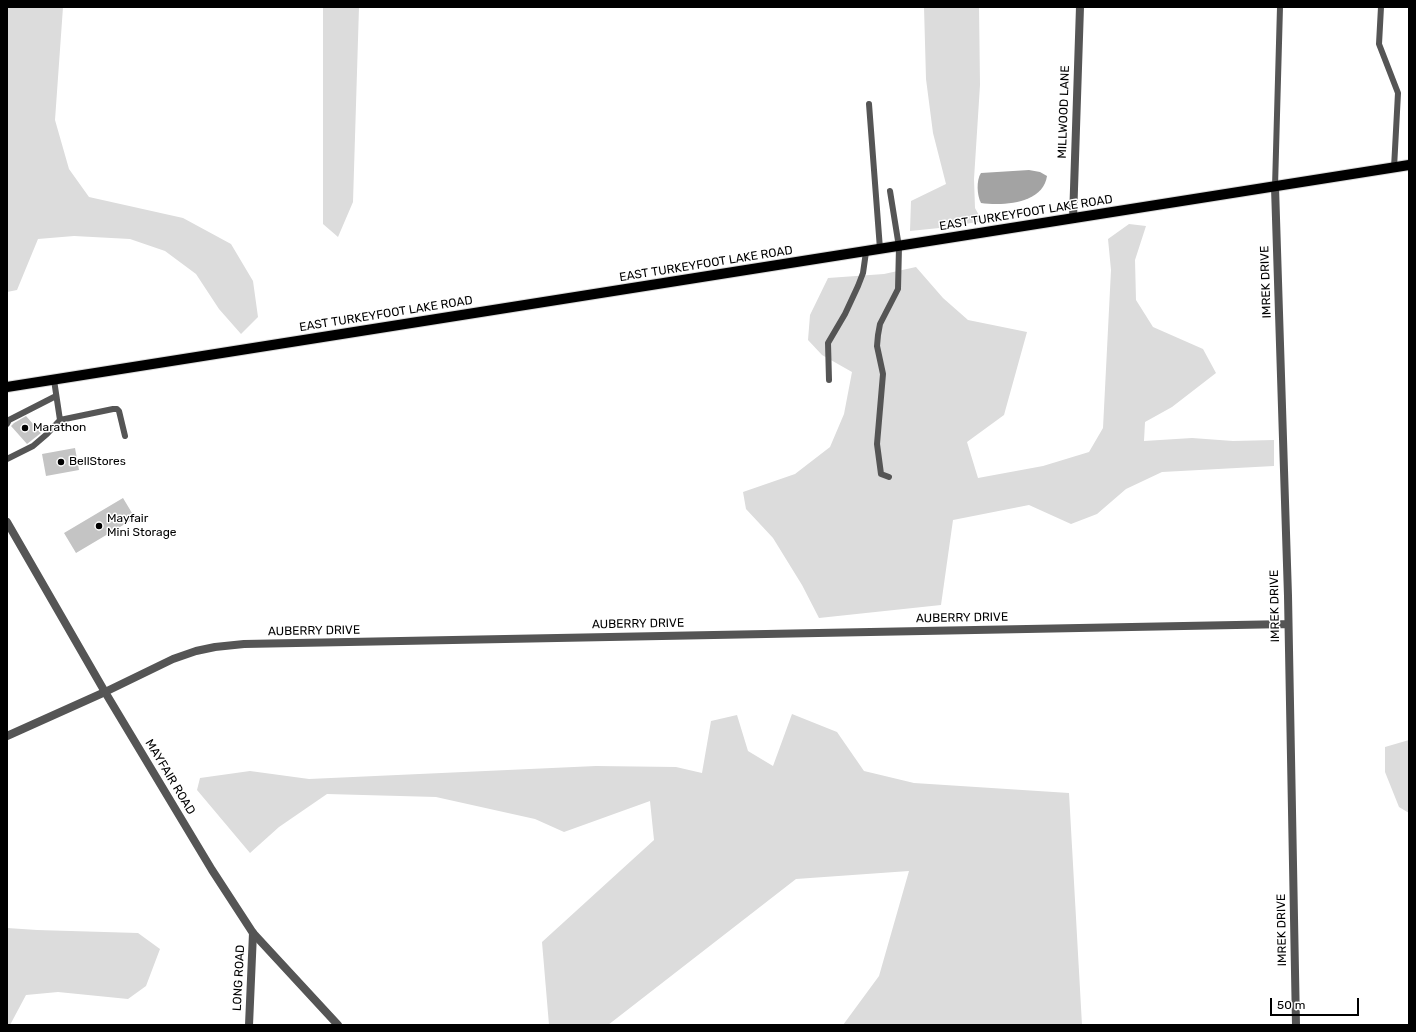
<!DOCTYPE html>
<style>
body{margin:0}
#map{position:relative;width:1416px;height:1032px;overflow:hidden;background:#fff;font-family:Rubik,sans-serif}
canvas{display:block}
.frame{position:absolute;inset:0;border:8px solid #000;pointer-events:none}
.scale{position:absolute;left:1270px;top:998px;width:89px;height:18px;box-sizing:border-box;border:2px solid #000;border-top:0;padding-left:5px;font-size:12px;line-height:14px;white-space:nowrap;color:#000;-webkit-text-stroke:3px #fff;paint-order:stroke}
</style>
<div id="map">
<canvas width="1416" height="1032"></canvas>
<div class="frame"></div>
<div class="scale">50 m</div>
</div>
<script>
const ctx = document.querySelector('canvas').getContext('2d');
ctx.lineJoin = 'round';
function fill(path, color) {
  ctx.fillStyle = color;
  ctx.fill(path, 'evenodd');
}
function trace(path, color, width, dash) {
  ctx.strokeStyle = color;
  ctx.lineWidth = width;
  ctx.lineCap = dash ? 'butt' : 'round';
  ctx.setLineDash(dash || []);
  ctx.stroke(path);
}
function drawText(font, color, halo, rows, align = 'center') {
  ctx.font = font + ' Rubik,sans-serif';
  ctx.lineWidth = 3;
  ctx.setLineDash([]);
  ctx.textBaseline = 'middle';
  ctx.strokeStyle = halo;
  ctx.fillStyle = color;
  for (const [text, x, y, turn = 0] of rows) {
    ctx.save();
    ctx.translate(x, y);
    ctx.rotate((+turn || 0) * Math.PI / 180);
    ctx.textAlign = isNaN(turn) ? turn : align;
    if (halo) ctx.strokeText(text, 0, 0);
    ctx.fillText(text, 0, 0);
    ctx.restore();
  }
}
const green = new Path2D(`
 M7 7H63L55 120 69 169 89 197 183 218 231 244 253 281 258 317 241 334 219 309 196 274 165 251 130 239 74 236 38 239 17 290 7 292Z
 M323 7H359L353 202 338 237 323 224Z
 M924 7H979L980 85 974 179 975 208 982 221 949 227 910 231 911 201 946 184 933 133 926 79Z
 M1129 224 1146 226 1135 260 1136 300 1153 327 1203 349 1216 373 1172 407 1145 422 1144 441 1192 438 1233 441 1274 440V466L1162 472 1126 489 1097 514 1071 524 1029 505 953 520 941 605 819 618 802 585 773 538 746 509 743 492 795 474 830 447 844 414 852 372 822 355 808 340 810 315 828 278 884 274 916 267 943 298 968 320 1027 332 1004 415 967 442 978 478 1043 466 1089 452 1103 428 1111 270 1108 239Z
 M792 714 837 732 864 771 914 783 1069 793 1082 1025H843L879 976 909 871 796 879 608 1025H549L542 942 654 840 650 801 564 832 535 819 436 797 327 794 279 827 250 853 197 790 200 778 250 771 309 779 596 766 676 767 702 773 711 721 737 715 748 751 773 766Z
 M1409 740V813L1399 807 1385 772V747Z
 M7 928 37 930 138 933 160 949 146 986 128 999 58 992 26 995 10 1025H7Z`);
const water = new Path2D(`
 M1029 170 1040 172 1047 176C1043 204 1003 206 981 203 977 196 976 180 981 173Z`);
const building = new Path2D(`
 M26 416 41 433 27 444 11 426 14 423Z
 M75 448 79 470 46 476 42 454Z
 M123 498 135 518 76 553 64 533Z`);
const service = new Path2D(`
 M1381 7 1379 44 1398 93 1394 168
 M869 104 880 249
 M1275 187 1280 7
 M54 380 60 420
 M829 380 828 343 845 314 858 286 863 273 866 252
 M7 424 9 420 56 396
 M7 459 33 446 47 434 60 420 113 409H117L119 411 125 436
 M889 477 881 474 877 444 883 374 877 346 878 335 880 324 898 289 899 247 890 191`);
const minor = new Path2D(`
 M1275 187 1288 596 1296 1025
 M1073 219 1080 7
 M7 736 105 692 173 659 196 651 215 647 244 644 1288 624
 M249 1025 253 933`);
const tertiary = new Path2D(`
 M7 522 105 692 212 870 253 933 338 1025`);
const primary = new Path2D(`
 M7 387 1409 165`);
const markers = [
 [25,428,4,"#000"],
 [61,462,4,"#000"],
 [99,526,4,"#000"]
];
const streetNames = [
 ["MILLWOOD LANE",1064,112,-88],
 ["EAST TURKEYFOOT LAKE ROAD",1026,213,-9],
 ["EAST TURKEYFOOT LAKE ROAD",706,264,-9],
 ["IMREK DRIVE",1266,282,-92],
 ["EAST TURKEYFOOT LAKE ROAD",386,314,-9],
 ["IMREK DRIVE",1275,606,-91],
 ["AUBERRY DRIVE",962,618,-1],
 ["AUBERRY DRIVE",638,624,-1],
 ["AUBERRY DRIVE",314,631,-1],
 ["MAYFAIR ROAD",170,777,59],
 ["IMREK DRIVE",1282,930,-91],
 ["LONG ROAD",239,978,-87]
];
const poiNames = [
 ["Marathon",33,428],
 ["BellStores",69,462],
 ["Mayfair",107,519],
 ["Mini Storage",107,533]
];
fill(green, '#dcdcdc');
fill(water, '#a3a3a3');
fill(building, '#c4c4c4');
trace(primary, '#dbdbdb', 12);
trace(service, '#555', 6);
trace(minor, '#555', 8);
trace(tertiary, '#555', 8);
trace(primary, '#000', 10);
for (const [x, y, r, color] of markers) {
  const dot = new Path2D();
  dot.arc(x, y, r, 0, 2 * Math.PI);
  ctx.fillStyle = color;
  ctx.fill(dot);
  trace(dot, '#fff', 1.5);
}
drawText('12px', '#000', '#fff', streetNames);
drawText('12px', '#000', '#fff', poiNames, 'left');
</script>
